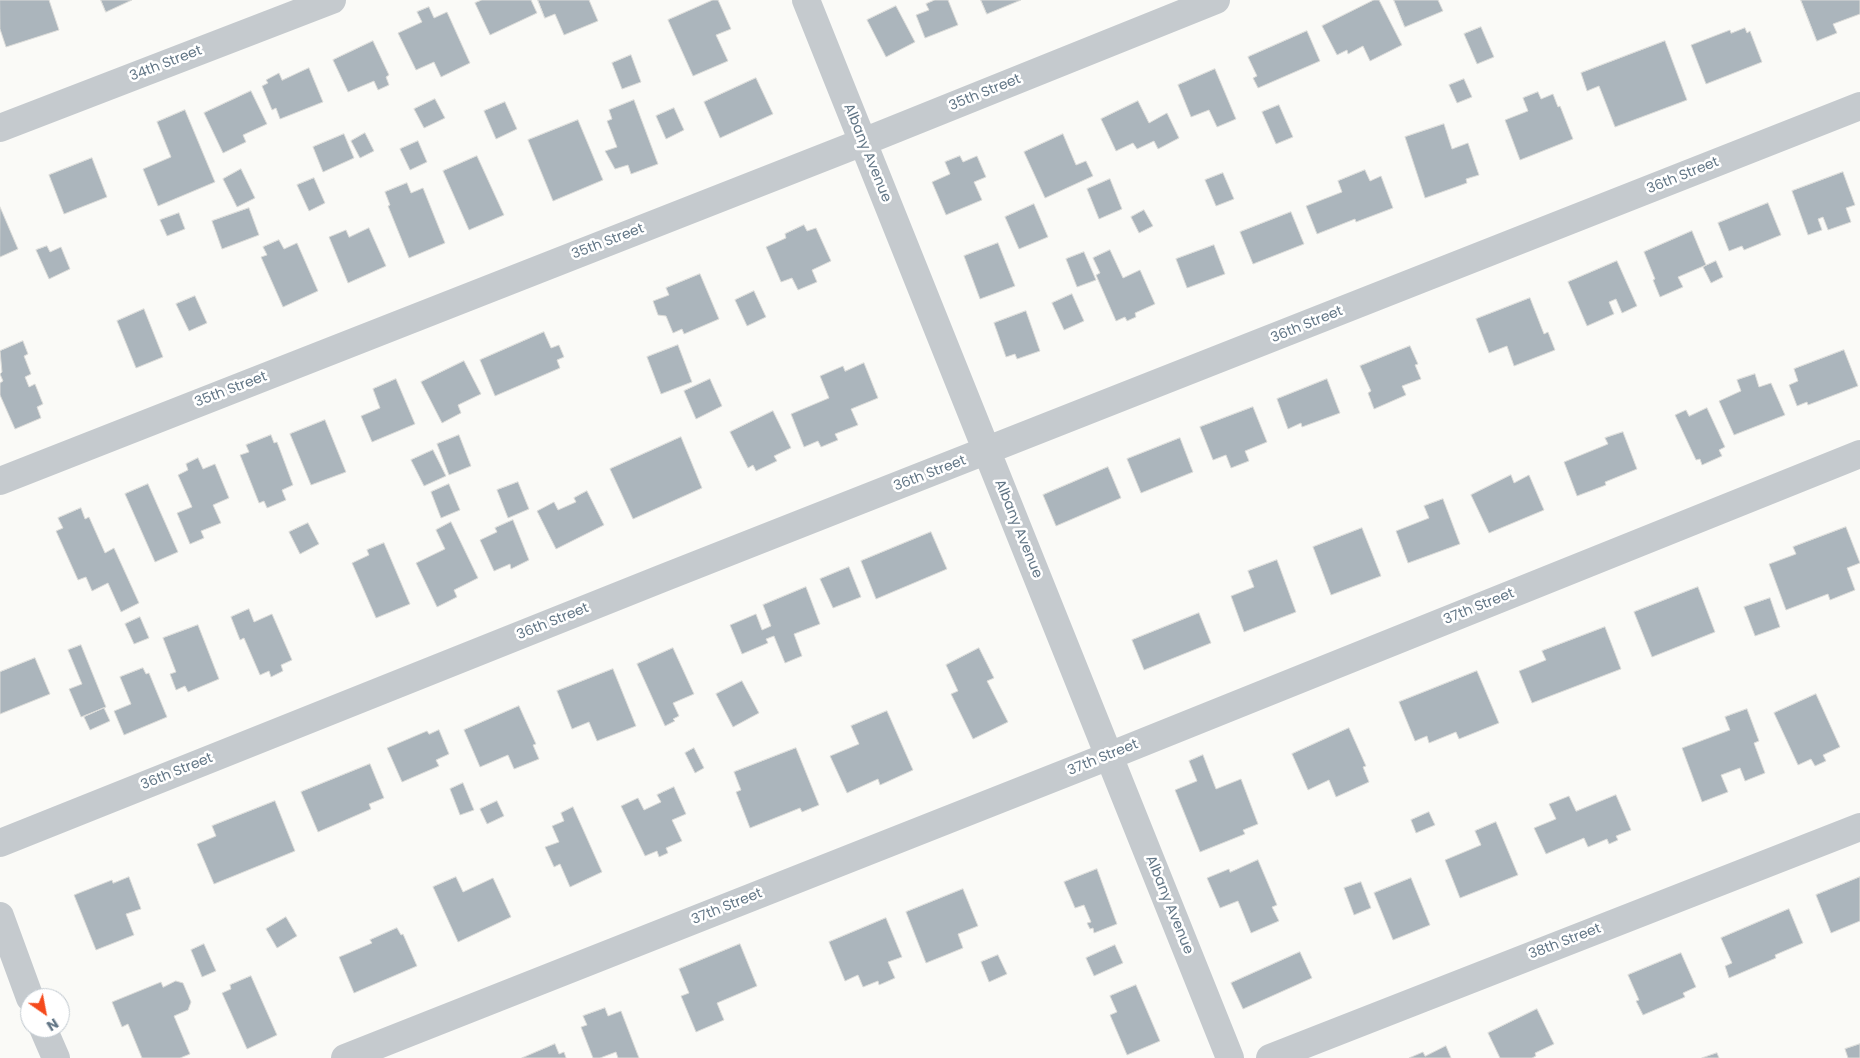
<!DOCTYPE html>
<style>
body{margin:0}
#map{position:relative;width:1860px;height:1058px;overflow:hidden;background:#fafaf7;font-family:Poppins,sans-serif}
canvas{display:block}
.north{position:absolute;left:20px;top:988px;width:50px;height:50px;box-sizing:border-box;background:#fff;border:1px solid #c0c8cf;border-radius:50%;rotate:147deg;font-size:14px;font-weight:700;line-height:20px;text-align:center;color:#627686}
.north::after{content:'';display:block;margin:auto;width:18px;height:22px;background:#f54a1c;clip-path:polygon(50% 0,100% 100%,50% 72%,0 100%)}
</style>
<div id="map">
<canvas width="1860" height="1058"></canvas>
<div class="north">N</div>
</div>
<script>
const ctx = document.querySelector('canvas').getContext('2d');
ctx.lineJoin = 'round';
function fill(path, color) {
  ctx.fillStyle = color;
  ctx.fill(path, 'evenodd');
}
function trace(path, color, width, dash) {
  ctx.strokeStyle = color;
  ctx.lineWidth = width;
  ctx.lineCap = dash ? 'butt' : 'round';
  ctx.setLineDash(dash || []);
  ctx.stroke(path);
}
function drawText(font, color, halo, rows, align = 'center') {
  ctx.font = font + ' Poppins,sans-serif';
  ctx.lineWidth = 5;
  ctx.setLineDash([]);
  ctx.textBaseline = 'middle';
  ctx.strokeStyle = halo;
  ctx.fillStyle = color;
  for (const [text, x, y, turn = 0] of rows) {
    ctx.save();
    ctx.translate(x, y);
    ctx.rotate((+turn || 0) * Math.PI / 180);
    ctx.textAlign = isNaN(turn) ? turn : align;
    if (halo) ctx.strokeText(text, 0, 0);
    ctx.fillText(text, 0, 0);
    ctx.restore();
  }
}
const building = new Path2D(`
 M0 0H49L59 30 6 47 0 29Z
 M101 0H132L106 12Z
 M482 0H531L537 13 490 35 475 3Z
 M538 0H589L598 21 564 35 555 14 545 18Z
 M713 0H718L731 29 716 35 728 61 693 76 668 20Z
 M935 0H948L958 25 925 38 916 15 929 10 926 4Z
 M981 0H1021L987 14Z
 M1374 0H1379L1402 45 1370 61 1363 46 1348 54 1347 50 1337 55 1322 26Z
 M1394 0H1438L1443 11 1405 27Z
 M1801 0H1860V14L1833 24 1837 33 1817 41Z
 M896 6 915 42 886 57 867 20Z
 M429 7 434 18 447 12 470 63 441 77 434 62 416 70 398 33 422 22 417 12Z
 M1481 27 1494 57 1477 64 1464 34Z
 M1745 28 1747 33 1750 31 1762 62 1706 84 1691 45 1730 30 1731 33Z
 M1307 31 1320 61 1258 88 1253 78 1257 76 1248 57Z
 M373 41 389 75 386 77 389 85 378 90 374 81 348 92 333 60Z
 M1665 41 1687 100 1615 127 1599 86 1587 91 1581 73Z
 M631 55 641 82 622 89 612 63Z
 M309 68 323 102 280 119 276 108 272 110 262 86 268 83 266 80 279 73 282 80Z
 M1215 69 1236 119 1217 127 1209 110 1191 117 1178 85Z
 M756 78 773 114 720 138 704 102Z
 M1464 79 1472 97 1457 103 1449 85Z
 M251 91 267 124 243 135 246 142 223 153 204 113Z
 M1538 92 1541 99 1553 94 1558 107 1560 106 1573 139 1520 160 1505 120 1528 111 1523 98Z
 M435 99 445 118 424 128 414 109Z
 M634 100 658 164 631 174 628 165 615 169 605 151 617 147 607 121 612 119 609 110Z
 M1138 101 1149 123 1167 113 1179 138 1158 149 1154 141 1137 149 1133 143 1116 151 1101 119Z
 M505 102 517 129 496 139 484 111Z
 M1279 105 1293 137 1276 144 1262 112Z
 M674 108 684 130 666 139 656 116Z
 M185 110 215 182 158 206 143 169 171 157 157 122Z
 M578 120 603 180 553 201 528 140Z
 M1444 124 1452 149 1468 143 1479 175 1466 179 1467 183 1425 198 1405 137Z
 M365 133 374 151 360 158 351 141Z
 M344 134 354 158 323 172 313 147Z
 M1063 134 1076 165 1086 161 1093 176 1045 198 1024 152Z
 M418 141 427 162 410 170 400 149Z
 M477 156 504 215 469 230 443 171Z
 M960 156 963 162 977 156 986 177 974 182 982 200 946 215 932 182 950 174 945 162Z
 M92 158 107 197 64 214 49 175Z
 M241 169 255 198 237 207 223 179Z
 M1365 170 1370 181 1381 176 1393 208 1356 222 1355 219 1317 234 1306 206 1342 192 1338 181Z
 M1843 172 1855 205 1846 208 1851 222 1828 230 1823 217 1818 219 1822 230 1808 235 1792 191Z
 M1223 173 1234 199 1216 206 1205 180Z
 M314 178 325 203 309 211 297 185Z
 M1110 179 1122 209 1099 219 1087 189Z
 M407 183 411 193 423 188 445 243 409 258 388 206 390 205 385 192Z
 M1768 203 1781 235 1744 250 1742 246 1729 251 1718 223Z
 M1034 204 1048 237 1019 249 1005 217Z
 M0 207 18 249 0 257Z
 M249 208 259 235 222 249 212 221Z
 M1144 210 1153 226 1139 233 1131 217Z
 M1291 212 1304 244 1253 264 1240 232Z
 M179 213 185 229 167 236 160 220Z
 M804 225 807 231 816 228 831 261 812 270 817 282 798 290 792 278 781 282 766 247 786 238 785 234Z
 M369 228 386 266 348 283 329 237 346 230 349 237Z
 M1692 231 1706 265 1678 277 1683 287 1660 297 1653 280 1655 279 1644 252Z
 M279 240 284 249 297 243 318 291 283 307 261 257 267 255 263 247Z
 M998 243 1015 286 980 299 964 256Z
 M1214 245 1225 274 1187 288 1176 259Z
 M47 246 50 252 61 247 70 269 49 279 36 250Z
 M1110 250 1123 278 1140 270 1155 304 1135 313 1136 317 1127 321 1125 317 1116 321 1096 275 1100 273 1093 258Z
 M1084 252 1096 280 1077 287 1066 259Z
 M1617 261 1637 306 1622 313 1616 299 1609 302 1614 314 1587 326 1568 282Z
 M1716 261 1723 277 1711 283 1703 267Z
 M700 274 719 319 684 334 682 329 673 333 666 316 658 315 653 301 669 295 666 288Z
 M754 291 766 317 747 326 735 300Z
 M1072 294 1084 321 1064 330 1052 303Z
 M195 296 207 323 189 331 176 304Z
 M1530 298 1544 334 1548 332 1555 350 1514 366 1507 346 1489 353 1476 319Z
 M144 309 163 357 136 368 117 321Z
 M1026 311 1040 351 1017 359 1015 354 1006 357 994 323Z
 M544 332 551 348 559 345 564 357 557 360 560 368 495 396 480 360Z
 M23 341 28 354 24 356 31 374 25 377 29 387 35 384 43 404 37 407 41 418 15 429 0 395V383L3 381 0 374 2 372 0 351Z
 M678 345 692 382 661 394 647 357Z
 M1410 346 1418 364 1415 365 1421 379 1402 386 1406 395 1374 409 1368 393 1371 391 1360 366Z
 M1844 350 1858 386 1808 405 1807 402 1797 406 1789 385 1798 381 1794 369Z
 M464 361 481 394 458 405 461 413 442 423 421 382Z
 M864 363 878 398 851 409 858 425 835 434 838 440 821 447 818 441 804 447 791 414 829 398 820 376 843 366 845 371Z
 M1755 374 1759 387 1771 383 1785 415 1734 435 1719 401 1741 391 1737 380Z
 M396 379 415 424 372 442 361 416 380 408 373 389Z
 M710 379 722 406 696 419 684 391Z
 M1327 379 1340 413 1302 427 1301 423 1288 429 1277 399Z
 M1253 407 1267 442 1245 451 1249 461 1231 468 1226 455 1213 460 1200 427Z
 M1707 408 1725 447 1719 450 1722 456 1702 465 1700 459 1696 460 1675 415 1686 410 1689 416Z
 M773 411 791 448 774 456 777 461 756 471 753 465 748 468 730 432Z
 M325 420 346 472 311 485 290 434Z
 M1623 432 1637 469 1605 482 1606 485 1577 496 1564 462 1608 444 1605 438Z
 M271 435 274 443 277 442 293 485 282 490 286 500 267 508 264 501 259 503 240 455 249 452 246 445Z
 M459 435 471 466 449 475 437 444Z
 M681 437 702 488 633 519 610 469Z
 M1180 438 1193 472 1141 493 1127 459Z
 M433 450 446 476 424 486 411 460Z
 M198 458 203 469 215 464 229 498 213 505 221 523 201 531 204 538 190 544 177 513 192 507 178 475 188 470 186 464Z
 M1108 467 1121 498 1056 526 1043 495Z
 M1511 475 1514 483 1529 475 1544 510 1489 533 1471 495Z
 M518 482 529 509 508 518 497 490Z
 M148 484 178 552 155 562 125 494Z
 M449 484 460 510 441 518 431 492Z
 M587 491 604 525 556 549 537 511 554 502 558 510 576 502 574 498Z
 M1443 499 1460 544 1408 563 1396 531 1429 518 1424 506Z
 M81 508 85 519 89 517 105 553 114 548 139 603 121 612 108 583 92 591 86 577 78 580 56 531 63 528 58 518Z
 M513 520 529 560 511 569 510 564 494 571 480 540 497 532 495 528Z
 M451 522 478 578 454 590 457 597 437 607 416 563 445 549 436 530Z
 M308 523 319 544 300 554 289 532Z
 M1846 527 1860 563 1847 568 1855 590 1830 600 1828 594 1786 610 1769 564 1796 554 1793 547Z
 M1362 528 1381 576 1331 595 1313 547Z
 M931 532 947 569 876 599 861 561Z
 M384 543 410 604 376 618 352 563 369 555 367 550Z
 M1277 560 1296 612 1244 632 1231 596 1254 587 1248 571Z
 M849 567 861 597 833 608 820 579Z
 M806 587 820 624 794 634 802 656 785 663 774 636 766 639 768 643 742 654 730 625 756 614 762 630 771 626 763 605Z
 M1698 587 1715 632 1652 657 1634 612Z
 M1770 598 1780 627 1755 636 1744 607Z
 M249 609 254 622 272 614 292 660 281 665 283 671 271 677 269 671 260 675 244 638 240 640 231 617Z
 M1199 613 1211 643 1144 670 1132 640Z
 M140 617 149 638 134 644 125 624Z
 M198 625 219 679 188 692 185 686 176 690 170 674 176 672 163 638Z
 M1605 627 1621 669 1532 703 1519 671 1546 660 1542 651Z
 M81 645 106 707 81 717 69 689 82 684 68 650Z
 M673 648 694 694 673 703 679 716 673 719 675 721 665 726 637 664Z
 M979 648 994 678 987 681 1008 722 973 739 951 694 958 691 946 665Z
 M35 658 50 694 0 714V672Z
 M143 668 146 674 149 673 167 717 124 735 114 711 131 704 120 677Z
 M613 669 636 726 597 741 589 722 572 729 557 691Z
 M1477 671 1499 723 1459 739 1456 732 1429 743 1427 736 1415 741 1399 702Z
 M742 681 759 713 733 727 716 694Z
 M1816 694 1840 747 1823 755 1826 761 1815 766 1811 759 1798 765 1774 713Z
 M519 706 536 744 533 745 539 759 514 769 508 755 480 767 464 730Z
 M104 708 110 721 90 730 84 717Z
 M1747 709 1759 741 1754 743 1765 773 1745 781 1740 768 1721 775 1728 792 1702 802 1682 748 1730 730 1725 717Z
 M887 711 913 770 880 785 878 779 847 793 830 756 859 744 851 726Z
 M1349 728 1366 766 1363 767 1369 782 1336 797 1329 780 1308 790 1292 754Z
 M439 730 449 754 436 760 439 766 402 782 387 748 427 731 429 734Z
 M694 748 704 768 695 773 685 753Z
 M796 748 819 805 802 812 800 808 750 828 736 792 741 790 734 772Z
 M1203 755 1216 789 1241 779 1258 824 1243 830 1245 834 1200 852 1175 790 1197 781 1189 761Z
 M370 764 384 798 369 804 371 809 318 832 301 792Z
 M463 783 474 810 460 815 450 789Z
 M674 787 686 814 672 820 682 841 666 848 668 853 659 857 657 851 645 856 621 806 638 798 644 810 661 802 657 795Z
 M1616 795 1631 830 1616 836 1618 840 1609 844 1607 839 1588 847 1584 838 1546 854 1534 828 1556 819 1549 804 1569 796 1576 811Z
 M275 801 295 851 214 884 197 844 216 836 212 826Z
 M497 801 504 816 487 824 480 809Z
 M573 807 602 872 570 887 560 864 554 867 545 847 559 842 552 826 564 821 561 813Z
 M1429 812 1435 825 1416 833 1411 820Z
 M1496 822 1518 875 1460 898 1445 860 1481 845 1475 831Z
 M1258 860 1277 905 1272 907 1279 921 1251 933 1238 901 1220 908 1207 878 1229 869 1230 872Z
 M1097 869 1117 924 1094 933 1093 928 1090 929 1087 923 1091 922 1084 905 1075 908 1064 882Z
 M129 877 141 909 126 914 134 935 96 950 74 895 112 880 113 883Z
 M456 877 463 892 493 878 511 917 458 942 433 887Z
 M1860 877V921L1831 933 1816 895Z
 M1411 878 1430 925 1393 940 1374 893Z
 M1361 882 1371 908 1354 915 1344 888Z
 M963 889 978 926 958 934 963 948 926 963 906 912Z
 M1789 909 1803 943 1775 955 1776 958 1729 978 1725 966 1732 963 1721 938Z
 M286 917 297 936 277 948 266 929Z
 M886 918 902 957 888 962 895 978 879 985 878 981 863 987 858 975 845 981 829 942Z
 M397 928 401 935 403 934 417 966 354 993 339 957 372 943 370 940Z
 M204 944 216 971 202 977 191 950Z
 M740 944 757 986 717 1003 724 1020 696 1032 681 996 689 993 679 969Z
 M1115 945 1123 963 1094 976 1086 958Z
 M1300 952 1312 978 1243 1009 1231 983Z
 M1681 953 1696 987 1683 993 1685 997 1643 1015 1636 1001 1639 1000 1628 975Z
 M998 955 1007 974 989 982 981 962Z
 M251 976 277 1035 247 1049 222 993 231 989 230 985Z
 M176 981 183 983 191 1002 188 1010 174 1016 190 1054 180 1058H142L128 1024 122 1027 112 1002 161 982 163 987Z
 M1136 985 1160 1041 1127 1055 1110 1015 1117 1012 1110 996Z
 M605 1008 608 1016 621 1011 639 1058H618L616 1052 600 1058H593L581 1027 587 1025 583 1016Z
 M1537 1009 1554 1044 1535 1053 1536 1056 1532 1058H1500L1488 1033Z
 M555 1044 559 1054 564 1052 566 1058H522Z
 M1860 1044V1058H1848L1845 1049Z
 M1446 1046 1451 1058H1409L1423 1052 1425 1056Z
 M1717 1053 1719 1058H1702Z`);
const minor = new Path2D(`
 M806 0 1230 1058
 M0 128 332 0
 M0 481 863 142 1216 0
 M0 843 663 578 1860 106
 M0 916 30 998
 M43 1028 56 1058
 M345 1058 1109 756 1860 454
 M1270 1058 1860 827`);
const streetNames = [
 ["34th Street",166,64,-21],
 ["35th Street",985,93,-22],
 ["Albany Avenue",867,153,68],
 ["36th Street",1683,176,-22],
 ["35th Street",608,242,-21],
 ["36th Street",1307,325,-22],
 ["35th Street",231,390,-21],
 ["36th Street",930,474,-21],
 ["Albany Avenue",1018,529,68],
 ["37th Street",1479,607,-22],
 ["36th Street",553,622,-22],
 ["37th Street",1103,758,-22],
 ["36th Street",177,772,-22],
 ["Albany Avenue",1169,905,68],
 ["37th Street",727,907,-22],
 ["38th Street",1565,942,-21]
];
fill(building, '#abb5bc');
trace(building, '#dcdcd9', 1);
trace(minor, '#c5cace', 28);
drawText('14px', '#627686', '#fff', streetNames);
</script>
